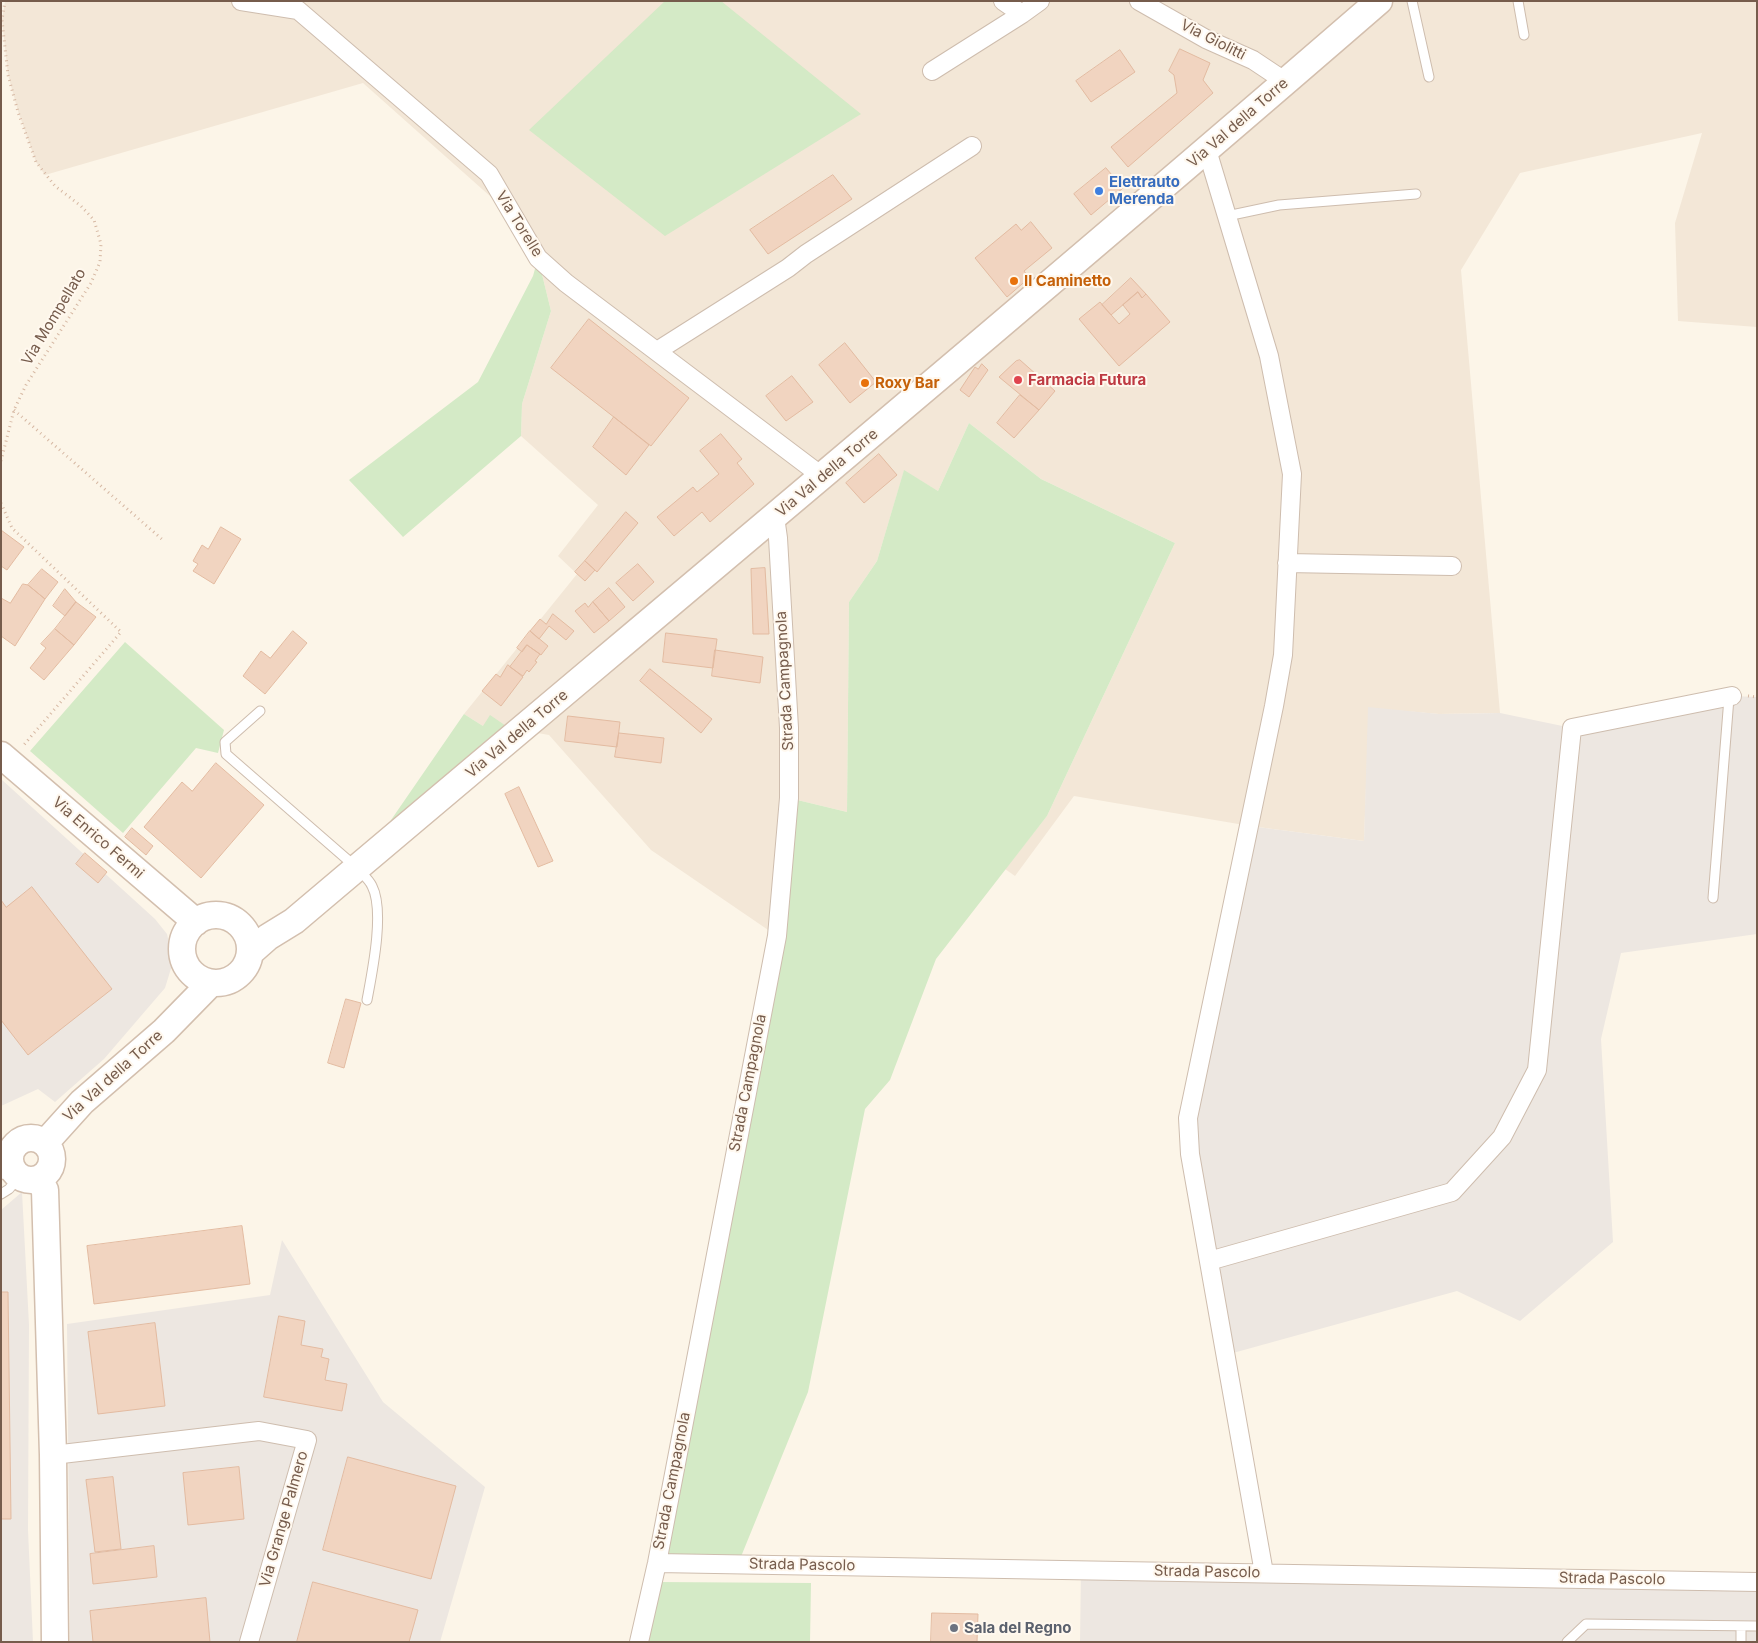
<!DOCTYPE html>
<style>
body{margin:0}
#map{position:relative;width:1758px;height:1643px;overflow:hidden;background:#fcf5e8;font-family:Inter,sans-serif}
canvas{display:block}
.frame{position:absolute;inset:0;border:2px solid #765c4c;pointer-events:none}
</style>
<div id="map">
<canvas width="1758" height="1643"></canvas>
<div class="frame"></div>
</div>
<script>
const ctx = document.querySelector('canvas').getContext('2d');
ctx.lineJoin = 'round';
function fill(path, color) {
  ctx.fillStyle = color;
  ctx.fill(path, 'evenodd');
}
function trace(path, color, width, dash) {
  ctx.strokeStyle = color;
  ctx.lineWidth = width;
  ctx.lineCap = dash ? 'butt' : 'round';
  ctx.setLineDash(dash || []);
  ctx.stroke(path);
}
function drawText(font, color, halo, rows, align = 'center') {
  ctx.font = font + ' Inter,sans-serif';
  ctx.lineWidth = 4;
  ctx.setLineDash([]);
  ctx.textBaseline = 'middle';
  ctx.strokeStyle = halo;
  ctx.fillStyle = color;
  for (const [text, x, y, turn = 0] of rows) {
    ctx.save();
    ctx.translate(x, y);
    ctx.rotate((+turn || 0) * Math.PI / 180);
    ctx.textAlign = isNaN(turn) ? turn : align;
    if (halo) ctx.strokeText(text, 0, 0);
    ctx.fillText(text, 0, 0);
    ctx.restore();
  }
}
const residential = new Path2D(`
 M5 1H1757V327L1678 321 1675 223 1702 133 1520 173 1461 270 1500 713 1439 714 1369 708 1364 841 1250 826 1074 796 1015 876 1005 869 1047 816 1175 543 1041 479 969 423 938 491 904 471 877 561 849 602 847 812 789 798 777 936 651 850 549 735 509 728 483 726 464 714 577 574 558 556 598 505 521 436 522 404 551 311 538 258 491 197 363 83 45 175 36 162 18 111 8 75 2 20Z`);
const industrial = new Path2D(`
 M1732 696 1757 697V934L1621 953 1601 1039 1613 1242 1520 1321 1457 1291 1233 1353 1190 1154 1250 826 1364 841 1368 707 1439 714 1500 713 1572 728Z
 M1 779 155 919 167 934 173 962 165 988 104 1059 55 1102 38 1089 1 1106Z
 M22 1192 29 1325 28 1530 33 1642H1V1210Z
 M282 1240 383 1402 485 1487 440 1642H70L67 1324 270 1295Z
 M1081 1570 1757 1582V1642H1080Z`);
const green = new Path2D(`
 M665 1H721L861 114 665 236 529 130Z
 M538 258 551 311 522 404 521 436 403 537 349 480 478 382 533 276Z
 M969 423 1041 479 1175 543 1047 816 936 959 890 1080 865 1109 808 1392 738 1564 657 1563 777 936 789 798 847 812 849 602 877 561 904 470 938 491Z
 M125 642 224 730 218 753 196 748 123 833 30 751Z
 M464 714 483 726 490 715 509 728 380 836Z
 M658 1582 811 1583 810 1642H647Z`);
const building = new Path2D(`
 M1180 49 1210 63 1203 80 1213 93 1128 167 1111 147 1177 93 1174 75 1169 71Z
 M1120 50 1135 72 1091 102 1076 81Z
 M1106 168 1123 188 1091 215 1074 194Z
 M833 175 852 199 768 254 750 230Z
 M1031 222 1052 248 1024 271 1029 278 1007 297 975 258 1016 224 1021 230Z
 M1131 278 1146 294 1142 298 1138 292 1111 315 1102 305Z
 M1138 292 1142 298 1146 294 1170 322 1119 366 1079 319 1100 302 1119 324 1130 314 1123 305Z
 M589 319 689 398 651 446 551 368Z
 M845 343 876 382 850 403 819 365Z
 M1020 360 1055 391 1039 410 999 377 1016 361Z
 M982 364 988 370 969 397 960 390 975 367 978 369Z
 M792 376 813 402 786 421 766 396Z
 M1020 395 1039 410 1014 438 997 423Z
 M614 417 649 445 626 475 593 447Z
 M721 434 742 459 737 463 754 484 710 522 702 512 674 536 657 517 693 487 697 492 719 474 700 451Z
 M879 454 897 475 864 503 846 483Z
 M626 512 638 523 597 572 585 561Z
 M221 527 241 539 214 584 193 571 198 564 193 561 202 545 208 549Z
 M1 530 24 547 7 570 1 566Z
 M585 561 595 570 585 581 575 572Z
 M638 564 654 582 633 601 616 583Z
 M765 568 769 634H753L751 569Z
 M42 569 58 582 45 599 28 585Z
 M23 584 28 585 45 599 15 646 1 636V598L10 603Z
 M609 588 625 607 609 621 593 602Z
 M65 589 76 602 65 616 53 606Z
 M76 602 96 617 74 645 55 629Z
 M593 602 609 621 594 633 575 611 585 603 588 607Z
 M553 614 574 631 566 640 549 626 539 639 530 631 540 619 546 624Z
 M55 629 74 645 44 680 30 668 46 648 41 644Z
 M293 631 307 643 265 694 243 676 261 651 270 658Z
 M530 631 548 646 541 655 527 645 522 652 517 648Z
 M666 633 717 639 713 668 663 662Z
 M527 645 540 654 535 661 537 662 529 672 527 670 523 676 510 667Z
 M715 650 763 657 760 683 712 676Z
 M508 665 523 677 501 706 482 691 496 674 500 677Z
 M650 669 712 719 701 733 640 681Z
 M568 716 620 722 617 747 565 741Z
 M619 733 664 738 661 763 615 757Z
 M216 763 264 805 201 878 144 827 182 782 192 791Z
 M519 787 553 861 538 867 505 794Z
 M132 828 153 846 146 855 125 837Z
 M85 853 107 872 98 883 76 864Z
 M32 887 112 989 28 1055 1 1020V900L6 907Z
 M346 999 361 1003 344 1068 328 1063Z
 M242 1226 250 1284 94 1304 87 1246Z
 M1 1292H8L11 1519H1Z
 M279 1316 305 1321 301 1345 323 1349 321 1357 329 1359 325 1380 347 1384 342 1411 264 1397Z
 M155 1323 165 1406 98 1414 88 1332Z
 M348 1457 456 1486 431 1579 323 1550Z
 M239 1467 244 1519 188 1525 183 1473Z
 M113 1477 121 1549 95 1552 86 1480Z
 M154 1546 157 1577 93 1584 90 1554Z
 M313 1582 418 1610 409 1642H297Z
 M206 1598 210 1642H93L90 1611Z
 M932 1613 978 1614 977 1642H931Z`);
const path = new Path2D(`
 M14 410 164 541
 M1 461 14 410 26 385 91 283 100 262 101 244 94 220 81 206 55 186 36 162 18 112 8 75 2 20 5 1
 M1 503 12 528 121 632 22 747
 M1748 696 1757 697`);
const lane = new Path2D(`
 M1412 1 1429 77
 M1518 1 1524 35
 M1227 216 1279 205 1416 194
 M260 711 225 742 226 754 357 868C361 873 369 879 372 886 385 911 372 973 367 1000
 M1713 898 1729 698
 M1 1194 9 1189 19 1177
 M1567 1642 1586 1624 1757 1626
 M1741 1642V1626`);
const street = new Path2D(`
 M241 1 298 10 489 174 538 258 566 283 823 477
 M1003 1 1022 14 1040 1
 M1139 1 1206 39 1253 60 1286 82
 M932 71 1022 14
 M1207 150 1269 356 1292 474 1283 655 1274 706 1188 1118 1190 1154 1264 1573
 M657 351 788 268 806 254 972 146
 M1287 563 1452 566
 M1 1170 11 1167
 M1209 1261 1452 1192 1502 1137 1537 1070 1572 728 1732 696
 M53 1455 259 1431 307 1440 249 1642
 M657 1563 1757 1582
 M639 1642 657 1563 777 936 789 798V728L778 538 775 517`);
const secondary = new Path2D(`
 M1 755 196 922
 M182 949a34 34 0 1 1 68 0a34 34 0 1 1-68 0Z
 M251 952 268 937 294 921C656 615 1021 311 1379 1
 M10 1159a21 21 0 1 1 42 0a21 21 0 1 1-42 0Z
 M45 1143 82 1102 164 1031 211 983
 M38 1179 45 1190 53 1455 55 1642`);
const markers = [
 [1099,191,5,"#3f7fe0"],
 [1014,281,5,"#e8710a"],
 [1018,380,5,"#e0444e"],
 [865,383,5,"#e8710a"],
 [954,1628,5,"#6b7280"]
];
const streetNames = [
 ["Via Giolitti",1213,40,27],
 ["Via Val della Torre",1238,123,-41],
 ["Via Torelle",519,224,58],
 ["Via Mompellato",54,317,-59],
 ["Via Val della Torre",827,473,-40],
 ["Strada Campagnola",785,681,-93],
 ["Via Val della Torre",517,734,-40],
 ["Via Enrico Fermi",98,838,41],
 ["Via Val della Torre",113,1076,-42],
 ["Strada Campagnola",748,1083,-79],
 ["Strada Campagnola",672,1481,-79],
 ["Via Grange Palmero",284,1519,-74],
 ["Strada Pascolo",802,1565,1],
 ["Strada Pascolo",1207,1572,1],
 ["Strada Pascolo",1612,1579,1]
];
const shopNames = [
 ["Elettrauto",1109,182],
 ["Merenda",1109,199]
];
const foodNames = [
 ["Il Caminetto",1024,281],
 ["Roxy Bar",875,383]
];
const healthNames = [
 ["Farmacia Futura",1028,380]
];
const worshipNames = [
 ["Sala del Regno",964,1628]
];
fill(residential, '#f3e7d7');
fill(industrial, '#ede7e1');
fill(green, '#d4eac6');
fill(building, '#f1d4c0');
trace(building, '#e3bba1', 1);
trace(lane, '#cebdae', 11);
trace(street, '#cebdae', 20);
trace(secondary, '#d3bfae', 29);
trace(path, '#d6b8a3', 3, [1, 4]);
trace(lane, '#fff', 9);
trace(street, '#fff', 18);
trace(secondary, '#fff', 26);
for (const [x, y, r, color] of markers) {
  const dot = new Path2D();
  dot.arc(x, y, r, 0, 2 * Math.PI);
  ctx.fillStyle = color;
  ctx.fill(dot);
  trace(dot, '#fff8ee', 2);
}
drawText('15px', '#765c4c', '#fff8ee', streetNames);
drawText('bold 15px', '#366cbe', '#fff8ee', shopNames, 'left');
drawText('bold 15px', '#c56008', '#fff8ee', foodNames, 'left');
drawText('bold 15px', '#be3a42', '#fff8ee', healthNames, 'left');
drawText('bold 15px', '#5b616d', '#fff8ee', worshipNames, 'left');
</script>
